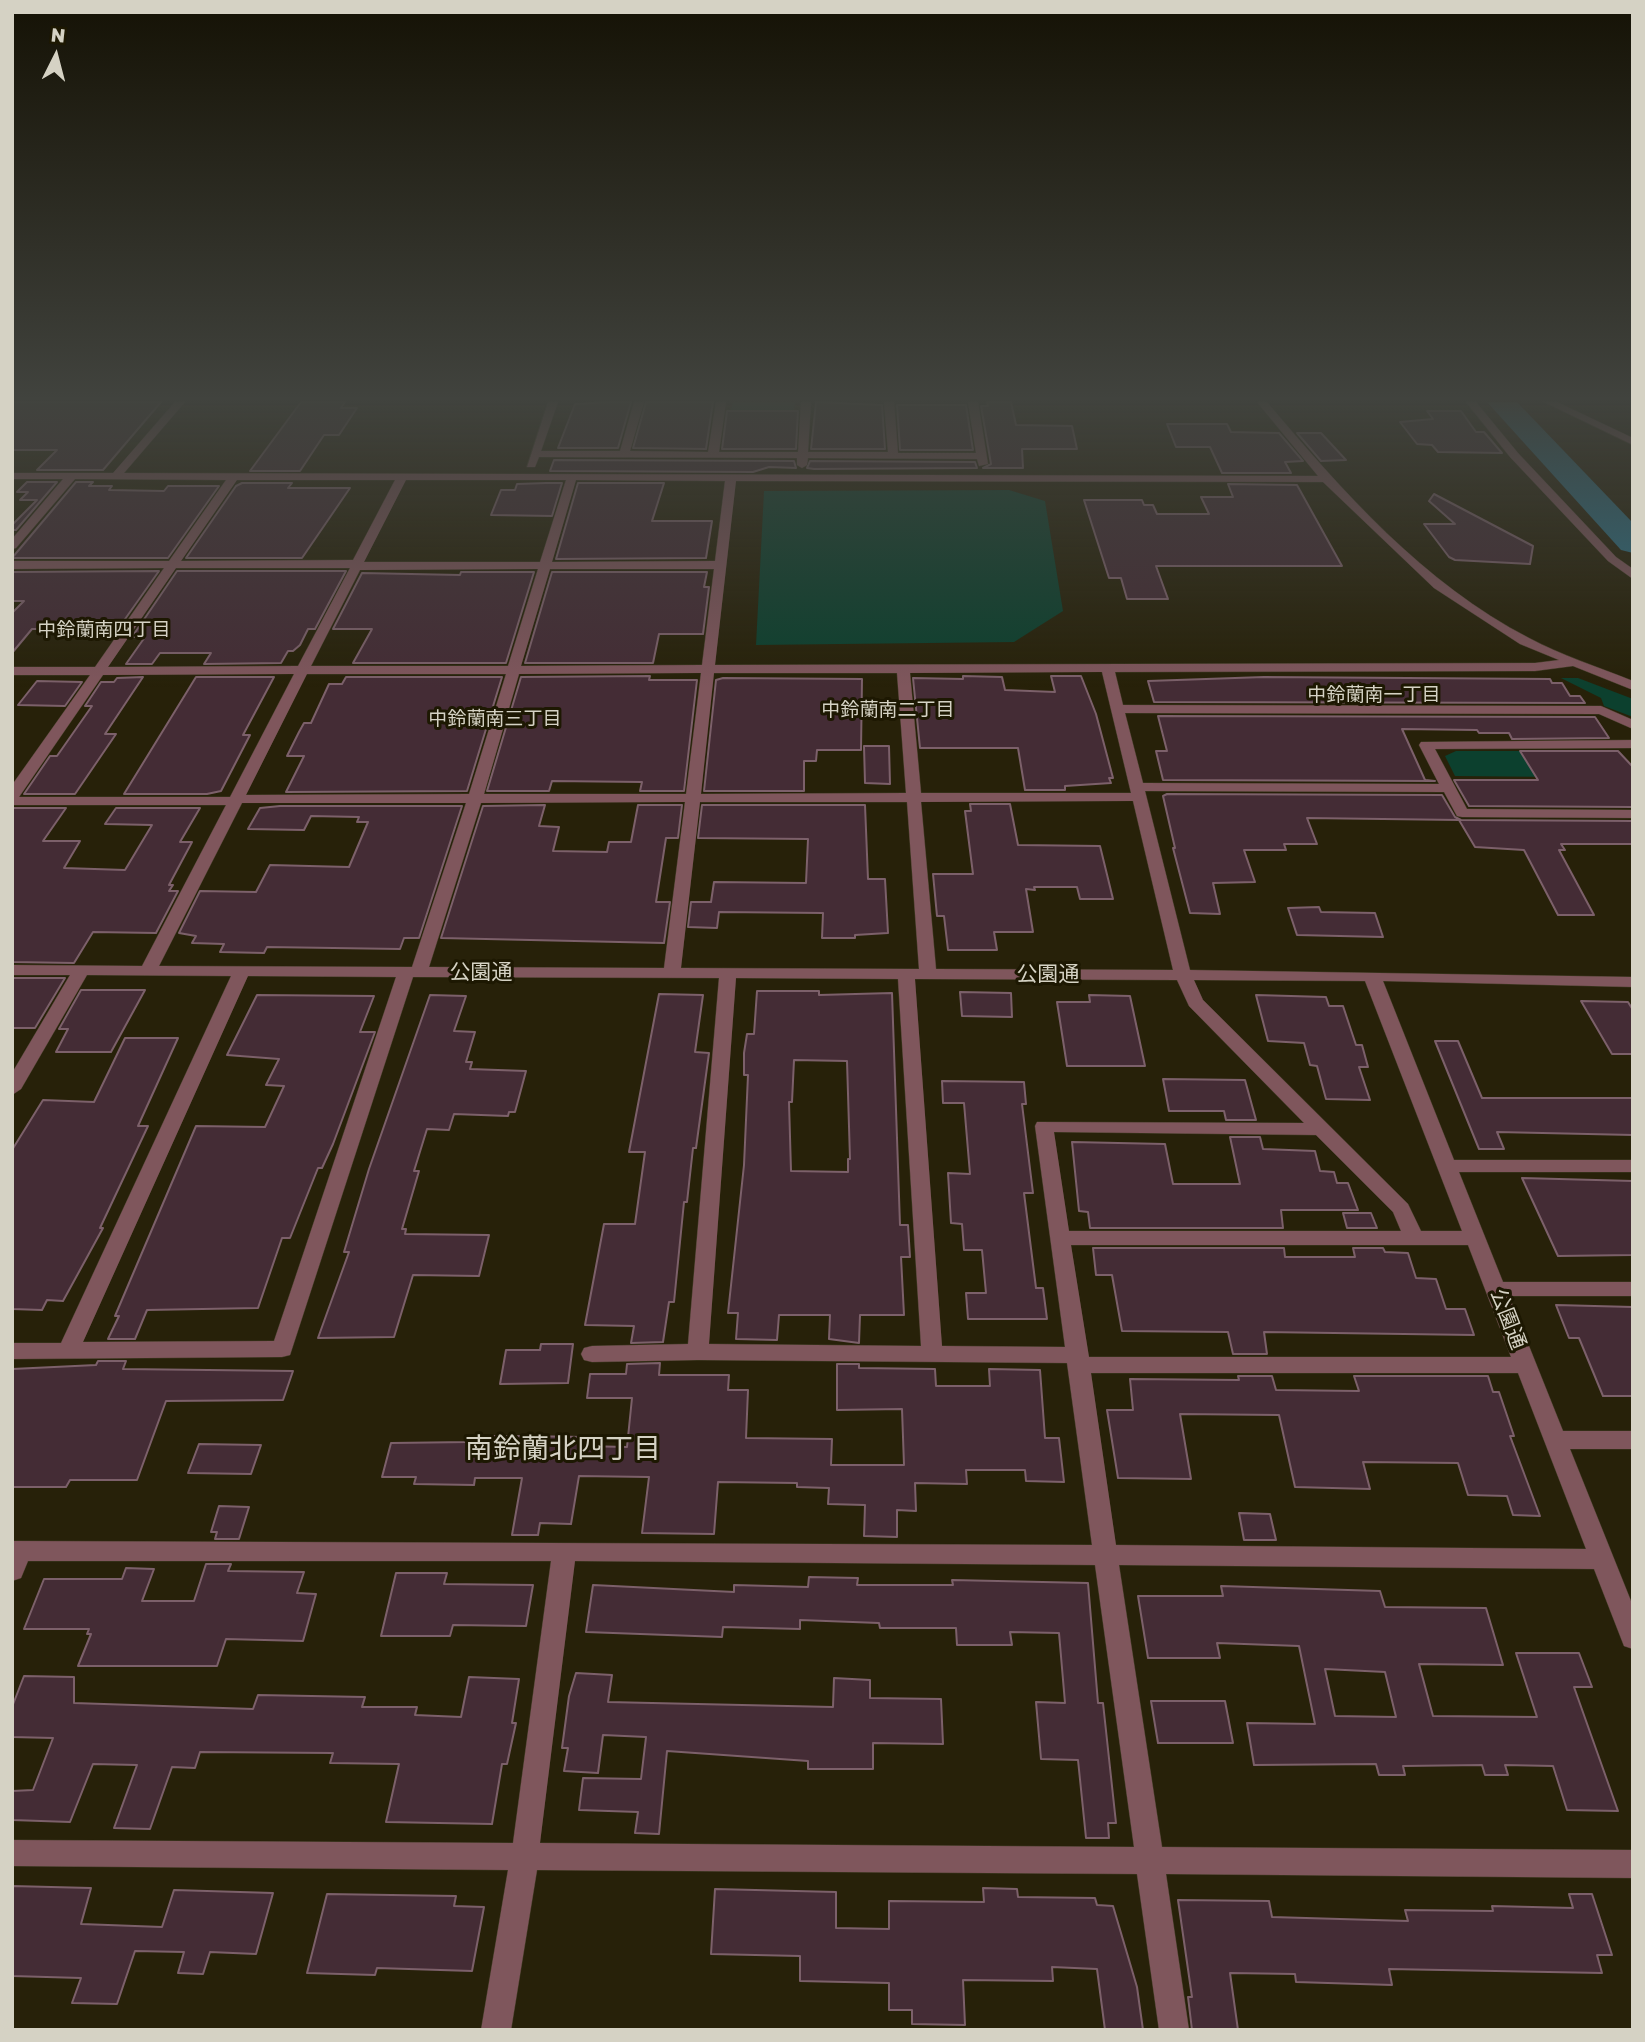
<!DOCTYPE html>
<meta charset="utf-8">
<style>
body{margin:0}
#map{position:relative;width:1645px;height:2042px;overflow:hidden;background:#272109;font-family:"Golos Text",sans-serif}
canvas{display:block}
.frame{position:absolute;inset:0;border:14px solid #d5d2c4;pointer-events:none}
.north{position:absolute;left:21px;top:21px;width:70px;height:70px;-webkit-text-stroke:5px #1d1802;paint-order:stroke;rotate:6deg;font-size:19px;font-weight:700;line-height:28px;text-align:center;color:#d5d2c4}
.north::after{content:'';display:block;margin:auto;width:24px;height:32px;background:#d5d2c4;clip-path:polygon(50% 0,100% 100%,50% 72%,0 100%)}
</style>
<div id="map">
<canvas width="1645" height="2042"></canvas>
<div class="frame"></div>
<div class="north">N</div>
</div>
<script>
const ctx = document.querySelector('canvas').getContext('2d');
ctx.lineJoin = 'round';
function fill(path, color) {
  ctx.fillStyle = color;
  ctx.fill(path, 'evenodd');
}
function trace(path, color, width, dash) {
  ctx.strokeStyle = color;
  ctx.lineWidth = width;
  ctx.lineCap = dash ? 'butt' : 'round';
  ctx.setLineDash(dash || []);
  ctx.stroke(path);
}
function drawText(font, color, halo, rows, align = 'center') {
  ctx.font = font + ' "Golos Text","Noto Sans JP",sans-serif';
  ctx.lineWidth = 6;
  ctx.setLineDash([]);
  ctx.textBaseline = 'middle';
  ctx.strokeStyle = halo;
  ctx.fillStyle = color;
  for (const [text, x, y, turn = 0] of rows) {
    ctx.save();
    ctx.translate(x, y);
    ctx.rotate((+turn || 0) * Math.PI / 180);
    ctx.textAlign = isNaN(turn) ? turn : align;
    if (halo) ctx.strokeText(text, 0, 0);
    ctx.fillText(text, 0, 0);
    ctx.restore();
  }
}
const green = new Path2D(`
 M733 402H795L794 410H731Z
 M1009 490 1045 501 1063 611 1014 642 756 645 764 491Z
 M1561 678H1578L1633 699V717L1604 706 1601 698Z
 M1456 751H1543L1561 777 1455 776 1445 756Z`);
const river = new Path2D(`
 M1487 402H1517L1633 523V553L1621 550Z`);
const building = new Path2D(`
 M12 402H161L103 470H37L57 450H12Z
 M301 402H345L341 408H357L339 435H324L300 471H250Z
 M610 402H631L618 448H558L575 404Z
 M646 402H713L706 449 633 448Z
 M816 402 882 405 885 449H811Z
 M987 402H1011L1016 425 1072 426 1077 449H1022L1023 468H983L991 464 981 406H988Z
 M897 405H966L973 450H900Z
 M727 411H798L796 449H722Z
 M1427 411H1461L1476 432H1484L1502 453 1438 452 1432 445 1417 444 1400 422 1433 419Z
 M1167 424H1227L1231 432 1279 433 1303 461 1285 462 1291 473H1222L1210 447H1176Z
 M1297 433H1321L1346 460 1321 461Z
 M554 460 794 461 796 468 769 467 753 472 550 471Z
 M810 461 975 462 977 468 814 469 807 468Z
 M27 482H57L16 530H12V525L37 500H20L28 492H17Z
 M76 482H93L89 486H112L109 490 164 491 168 486H219L168 558H12Z
 M242 483H292L288 488H350L302 558H186L236 486Z
 M546 483H562L552 516 491 515 501 490H515L517 484Z
 M578 483H664L652 521H712L706 558 556 559Z
 M1228 484 1297 485 1342 566H1156L1168 599H1127L1121 578H1109L1084 500H1142L1144 505H1153L1157 514H1209L1201 497H1233Z
 M1434 494 1533 546 1530 564 1455 560 1449 557 1424 524H1455L1429 501Z
 M159 571 118 629H32L12 653V613L24 601H12V572Z
 M177 571H346L315 629H308L300 645 293 651H288L281 663 204 664 211 653H160L152 664H126L145 637H132Z
 M461 572H534L506 663H353L372 629H333L362 573 460 575Z
 M552 572H707L704 587H709L703 634H659L653 663H525Z
 M650 676 649 680H697L684 791H640L642 782 552 781 549 791H487L521 677Z
 M963 676 1002 677 1005 690 1055 692 1051 676H1081L1096 714 1113 778H1109L1111 783 1065 786V790H1025L1018 748H920L913 678 963 679Z
 M143 677 105 734H116L75 794H24L50 756H57L92 706H85L101 682H114L117 678Z
 M196 677H274L243 735H250L221 791 207 794H124Z
 M346 677H502L467 791 286 792 304 756H287L299 732 304 723H311L329 684H342Z
 M1264 677 1550 679 1552 683H1562L1570 696H1580L1585 703 1154 702 1148 681Z
 M723 678 862 679 861 750H817L816 761H804V791H704L716 680Z
 M37 681 82 682 65 706 18 705Z
 M1158 716 1595 717 1609 738 1512 739 1509 733H1479L1477 730 1402 729 1425 780 1435 781 1163 780 1156 751H1167Z
 M864 746H889L890 784 865 783Z
 M1520 751H1618L1633 767V807L1469 806 1454 780H1538Z
 M1167 794 1442 795 1455 817 1461 820 1633 821V844H1561L1565 850H1559L1594 915H1558L1524 850 1475 847 1459 820 1307 818 1317 844H1284L1286 850H1244L1255 882 1213 883 1220 914 1190 913 1173 848H1175L1163 796Z
 M970 804H1010L1018 845 1100 846 1113 899H1080L1077 887H1034L1035 890 1026 889 1033 932H994L997 950H948L944 916H937L933 874H973L965 811H971Z
 M545 805 539 826 559 827 553 851 607 852 609 842H631L638 805H682L678 838H666L656 902H670L664 943 441 938 483 806Z
 M702 805H865L868 879H885L888 933 855 935V938H822L823 913 719 912 717 928 688 927 691 902H711L714 882 806 883 808 839 698 838Z
 M280 806H462L419 938H404L400 949 267 947 264 953 220 952 224 944 192 943 196 936 179 933 200 891 256 892 270 865 349 867 368 822H357L359 817 311 816 304 830 248 829 260 808Z
 M12 808H66L43 841H80L64 868 125 870 152 825 105 824 116 808H200L180 842H192L169 885H173L169 891H178L156 933 93 932 74 963 12 962Z
 M1319 907 1321 912 1375 913 1383 937 1297 935 1288 908Z
 M12 978H65L35 1028H12Z
 M81 990H145L111 1052H56L68 1029H59Z
 M757 991H819V995L892 993 900 1225H908L910 1257H901L904 1315H860L859 1343 829 1339 830 1315H779L777 1340 736 1339 738 1313H728L744 1165 748 1075H744V1053L747 1034H754ZM794 1060 847 1061 850 1159H848V1172L791 1171 789 1102H792Z
 M960 992 1011 993 1012 1017 962 1016Z
 M659 994 703 995 695 1052 709 1053 696 1148H693L687 1202H684L674 1302H669L663 1342 631 1343 634 1326 585 1325 604 1224H635L645 1152H629Z
 M257 995 374 996 360 1032H375L333 1144 322 1168H318L290 1238H282L258 1308 147 1310 135 1339H108L119 1316H115L196 1126 265 1127 284 1086 266 1085 279 1059 227 1055Z
 M430 995 466 996 454 1031 475 1032 466 1062H472L470 1069 526 1071 515 1112H509L508 1116 454 1114 449 1130 427 1129 414 1171H419L402 1229H406L405 1234 489 1235 479 1276 413 1275 394 1337 318 1338 349 1252H344L369 1169Z
 M1089 995 1130 996 1145 1066H1067L1057 1002H1090Z
 M1256 995 1326 997 1329 1006H1343L1356 1045H1362L1368 1067H1359L1370 1100 1326 1099 1317 1066 1310 1065 1304 1043 1268 1041Z
 M1581 1001 1628 1002 1633 1010V1054H1612Z
 M125 1038H178L138 1126H148L100 1228H103L63 1301 47 1300 42 1310 12 1309V1150L43 1100 94 1102Z
 M1435 1041H1458L1482 1098H1633V1135L1497 1132 1504 1149H1479Z
 M1163 1079 1245 1080 1256 1120H1226L1224 1111H1169Z
 M942 1081 1024 1082 1026 1104H1022L1033 1193H1024L1036 1288H1043L1047 1319H968L966 1293H986L982 1250H964L962 1224 951 1223 948 1173 970 1174 964 1103H943Z
 M1230 1137H1260L1263 1149 1315 1151 1320 1171 1334 1172 1337 1183H1348L1358 1210H1281L1283 1228H1090L1088 1212 1079 1211 1072 1142 1165 1144 1173 1184H1240Z
 M1522 1178 1633 1181V1255L1558 1256Z
 M1343 1213H1371L1377 1228H1347Z
 M1093 1248H1284L1285 1257H1355L1353 1248H1383L1385 1252 1408 1253 1416 1278 1436 1279 1446 1309H1465L1474 1335 1264 1332 1267 1354H1233L1228 1332 1122 1331 1112 1275H1096Z
 M1556 1305 1633 1307V1396H1603L1579 1338H1569Z
 M541 1344H573L568 1383 500 1384 506 1350H540Z
 M98 1361H126L123 1369 293 1371 283 1400 166 1401 137 1480H70L66 1487H12V1369L96 1365Z
 M660 1363 659 1375H729L728 1390H748L746 1438 832 1439 831 1465H904L902 1409 837 1410V1364H859V1368L935 1369 936 1386H990L989 1369 1040 1370 1045 1438H1059L1064 1482 1026 1481 1025 1470H966L967 1484 915 1483 916 1511 897 1510V1537L864 1536 865 1505 828 1504 829 1488 797 1487V1483L718 1482 714 1534 642 1533 649 1477 579 1476 571 1524 540 1523 538 1535H512L522 1478H475L474 1485 414 1484 416 1477H382L391 1443 469 1442 471 1436H523L584 1437 583 1446 627 1447 632 1398H587L590 1374H626L627 1364Z
 M1238 1376H1272L1276 1390 1359 1391 1354 1376H1488L1493 1392H1499L1514 1436H1510L1540 1516 1513 1515 1507 1496 1468 1495 1458 1463 1363 1462 1370 1489 1295 1487 1279 1415 1180 1414 1191 1479 1118 1478 1107 1410H1133L1130 1379 1239 1380Z
 M199 1444 261 1445 251 1474 188 1473Z
 M219 1506 249 1507 239 1539H215L217 1532H211Z
 M1239 1513 1270 1514 1276 1540H1244Z
 M206 1564H231L228 1571 304 1572 297 1593 316 1594 303 1641 226 1639 217 1666H78L91 1634H87L89 1629H24L44 1579H122L126 1568 154 1569 142 1601H194Z
 M396 1573H447L444 1584 533 1585 526 1626 453 1625 450 1636H381Z
 M809 1577 858 1578 857 1585H953L952 1580 1088 1583 1098 1703H1103L1116 1823H1108L1109 1838H1086L1078 1760 1041 1759 1036 1702 1065 1703 1059 1633 1010 1632 1012 1645H957L956 1628H880L879 1623 800 1620V1629L723 1627 722 1637 586 1632 593 1585 734 1592V1585L808 1587Z
 M1221 1586 1380 1591 1385 1607 1486 1608 1503 1665 1419 1664 1433 1716 1537 1717 1516 1653H1579L1592 1687H1574L1618 1811 1567 1810 1553 1766 1505 1765 1508 1775H1485L1482 1765 1403 1766 1405 1775H1379L1376 1764 1254 1765 1247 1723 1315 1724 1299 1646 1217 1643 1220 1658H1148L1138 1596H1223ZM1325 1669 1385 1672 1396 1717 1335 1716Z
 M576 1673 612 1675 608 1702 652 1703 833 1707 834 1678 870 1680V1698L941 1699 943 1744 873 1743V1769H808V1761L667 1751 659 1834 635 1833 638 1812 579 1810 583 1778 641 1779 646 1737 603 1735 598 1773 564 1771 568 1748H562L569 1696Z
 M24 1676 74 1677V1703L253 1709 258 1695 365 1697 362 1707H417L415 1715 461 1717 469 1677 519 1679 512 1723H516L507 1764H502L492 1824 386 1822 399 1764 330 1763 333 1753 200 1752 195 1768 172 1767 150 1829 114 1828 137 1765 93 1764 70 1822 12 1820V1791L33 1790 53 1738 12 1737V1707Z
 M1151 1701H1225L1233 1743H1158Z
 M12 1886 91 1888 81 1924 162 1927 174 1890 273 1893 256 1954 210 1952 203 1974 178 1973 184 1952 135 1951 117 2004 72 2003 81 1978 12 1976Z
 M983 1888 1017 1889 1018 1897 1095 1898 1097 1905 1113 1906 1137 1987 1143 2030H1105L1097 1969 1052 1967 1053 1981 963 1980 965 2025 912 2024V2010H889V1983L800 1981V1956L711 1954 715 1889 836 1892V1928L889 1929V1901L984 1902Z
 M327 1894 456 1896 454 1906 484 1907 472 1971 377 1968 375 1975 307 1973Z
 M1569 1894H1592L1612 1955H1597L1602 1973 1389 1969 1392 1985 1296 1982 1295 1974 1230 1973 1238 2030H1192L1188 1997H1192L1178 1900 1269 1901 1272 1917 1408 1921 1405 1910 1493 1911 1492 1906 1573 1908Z`);
const minor = new Path2D(`
 M175 402H185L124 473 1318 476 1257 402H1267C1342 491 1424 584 1529 638 1561 655 1598 667 1633 681V690L1573 666 1535 671 1115 672 1123 705 1601 706 1633 720V729L1599 714 1125 713 1143 783 1439 784 1419 745 1421 742 1633 740V748L1435 749 1467 809 1633 810V818L1462 817 1457 816 1444 792 1145 791 1190 970 1633 977V987L1383 981 1454 1160H1633V1172H1459L1503 1282H1633V1296H1509L1563 1431H1633V1449H1570L1633 1606V1649L1624 1646 1594 1569 1119 1565 1162 1847 1633 1850V1878L1166 1874 1189 2030H1159L1137 1874 537 1870 511 2030H481L508 1870 12 1866V1840L513 1843 551 1561H28L21 1578 12 1581V1541L1092 1545 1067 1363 698 1360 592 1362 584 1360 581 1354 584 1348 592 1346 688 1344 719 978 413 977 290 1355 282 1357 12 1359V1343H61L231 976 87 975 21 1089 12 1095V1073L70 975H12V965L142 966 226 805H12V785L90 675H12V667H95L164 568 12 569V561H169L226 480 75 479 16 548 12 549V539L63 479H12V473H113ZM237 480H395L353 560 181 561ZM406 480H566L540 562H364ZM576 480 725 481 715 561 552 562ZM736 481 1323 482 1434 588 1520 644 1559 660 1535 663 715 665ZM176 568H350L298 666 108 667ZM538 569 508 666H311L360 570ZM550 569H714L702 665 521 666ZM1102 672 1131 793H921L910 673ZM701 673 686 794H484L519 674ZM714 673H897L906 793 701 794ZM294 674 230 797H19L103 675ZM307 674H506L469 794 246 795ZM1133 801 1173 970 936 969 921 802ZM685 802 664 968 429 967 481 803ZM700 802H907L919 969 681 968ZM466 803 412 967 159 966 242 803ZM248 976 396 977 274 1341 83 1342ZM736 978 898 979 921 1346 709 1344ZM915 979 1177 980 1189 1006 1304 1123 1037 1122 1035 1126 1065 1347 942 1346ZM1194 980 1365 981 1462 1231H1421L1408 1204 1203 1000ZM1054 1132 1316 1135 1393 1212 1401 1231H1069ZM1071 1245H1468L1511 1357H1089ZM1091 1373H1518L1586 1549 1116 1545ZM575 1561 1095 1565 1134 1847 540 1843Z
 M548 402H558L541 451H620L634 402H644L630 451 708 452 716 402H726L719 452H798L801 402H811L808 452H888L884 402H894L898 453H976L968 402H978L988 464 979 466 977 459 808 458 807 465 802 468 797 465V458L539 457 535 467H527Z
 M1466 402H1476L1518 453 1616 557 1633 569V579L1608 561 1510 457Z
 M1544 402H1557L1633 438V445Z`);
const farNeighbourhoodnames = [
 ["中鈴蘭南四丁目",104,630],
 ["中鈴蘭南一丁目",1374,695],
 ["中鈴蘭南二丁目",888,710],
 ["中鈴蘭南三丁目",495,719]
];
const streetNames = [
 ["公園通",481,972],
 ["公園通",1048,974],
 ["公園通",1508,1319,69]
];
const nearNeighbourhoodnames = [
 ["南鈴蘭北四丁目",563,1449]
];
fill(green, '#0c402e');
fill(river, '#2d7085');
fill(building, '#442c35');
trace(building, '#7c606a', 2);
trace(minor, '#433d27', 1);
fill(minor, '#7f565c');
const sky = ctx.createLinearGradient(0, 0, 0, 688);
sky.addColorStop(0, '#151205');
sky.addColorStop(0.58, '#41433e');
sky.addColorStop(1, '#41433e00');
ctx.fillStyle = sky;
ctx.fillRect(0, 0, 1645, 688);
drawText('19px', '#d5d2c4', '#1d1802', farNeighbourhoodnames);
drawText('21px', '#d5d2c4', '#1d1802', streetNames);
drawText('28px', '#d5d2c4', '#1d1802', nearNeighbourhoodnames);
</script>
